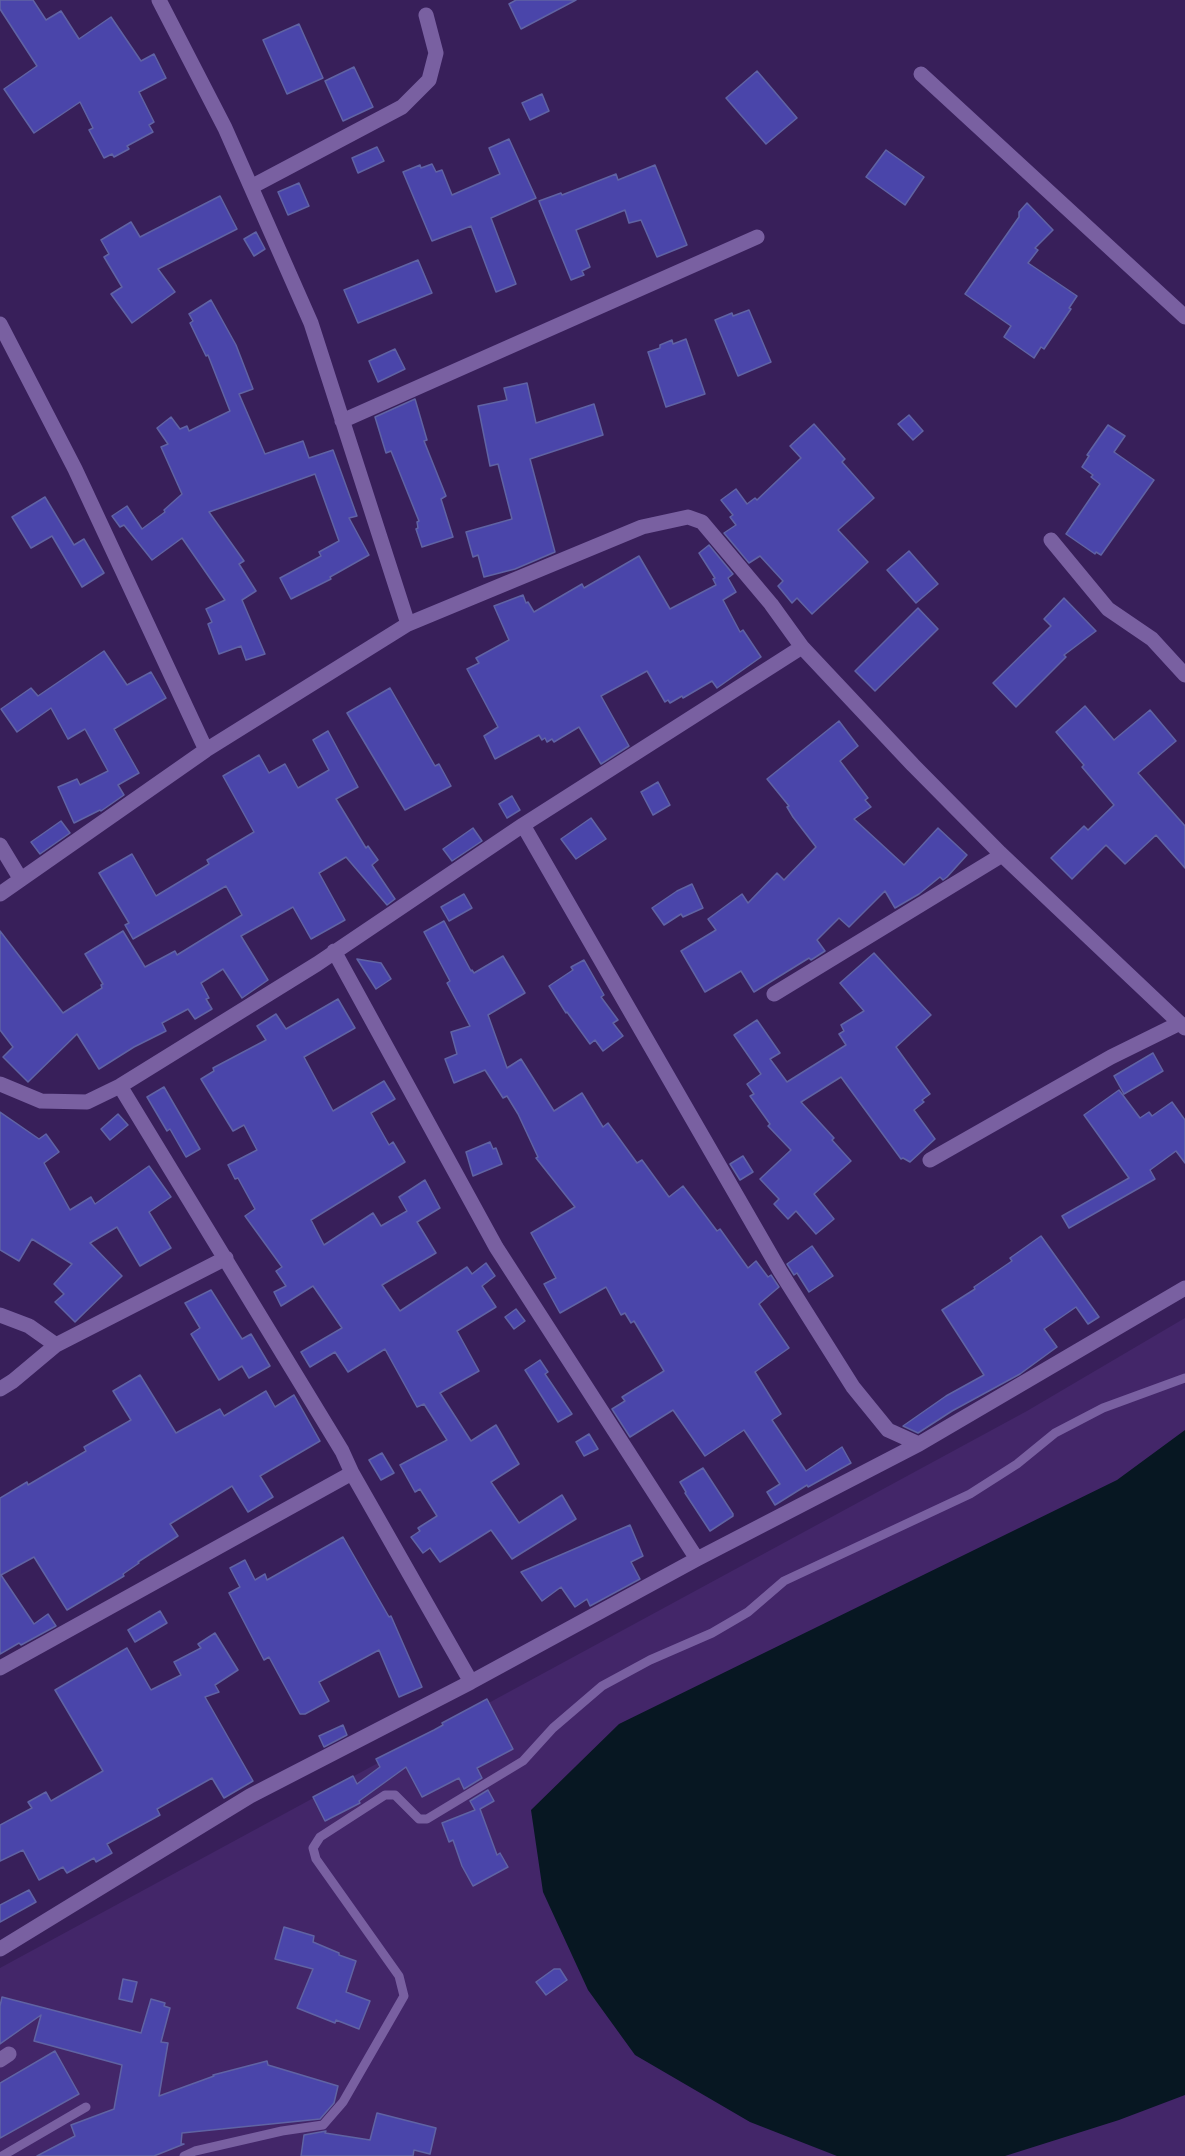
<!DOCTYPE html>
<style>
body{margin:0}
canvas{display:block;background:#381f5a}
</style>
<canvas width="1185" height="2156"></canvas>
<script>
const ctx = document.querySelector('canvas').getContext('2d');
ctx.lineJoin = 'round';
function fill(path, color) {
  ctx.fillStyle = color;
  ctx.fill(path, 'evenodd');
}
function trace(path, color, width, dash) {
  ctx.strokeStyle = color;
  ctx.lineWidth = width;
  ctx.lineCap = dash ? 'butt' : 'round';
  ctx.setLineDash(dash || []);
  ctx.stroke(path);
}
const built = new Path2D(`
 M1185 1318V2156H0V1968L1027 1411Z`);
const water = new Path2D(`
 M1185 1430V2095L1119 2120 1005 2156H837L750 2122 635 2055 588 1990 543 1892 531 1810 619 1724 1117 1480Z`);
const building = new Path2D(`
 M0 0H33L46 20 61 11 79 39 111 17 141 61 154 54 166 78 139 92 154 122 149 125 153 132 127 146 129 149 114 157 112 154 104 158 89 130 93 128 80 102 34 133 4 89 37 66 0 9Z
 M516 0H576L521 29 509 4Z
 M299 24 323 78 287 94 263 40Z
 M354 67 373 107 343 121 325 81Z
 M757 71 797 118 766 144 726 98Z
 M542 94 549 111 530 120 522 103Z
 M509 139 536 198 491 218 516 284 496 292 471 226 432 241 403 172 420 165 421 168 432 164 436 172 442 170 452 195 500 174 489 148Z
 M377 147 384 161 358 173 352 158Z
 M886 150 924 177 905 205 866 177Z
 M655 165 687 245 657 257 641 220 629 223 625 210 576 230 590 267 582 271 584 275 571 280 539 201 561 193 562 195 616 174 618 180Z
 M299 183 309 206 288 215 278 192Z
 M220 196 237 229 158 269 175 292 132 323 111 294 122 287 104 257 109 254 101 240 131 222 140 237Z
 M1027 203 1053 230 1035 248 1038 250 1028 263 1077 296 1069 308 1071 309 1044 349 1041 347 1034 358 1004 337 1011 326 965 294 1019 217V212Z
 M256 232 265 249 254 256 244 239Z
 M418 260 432 293 358 323 344 290Z
 M211 300 236 345 253 389 239 394 265 454 303 441 309 458 333 450 357 516 349 518 369 555 330 577 331 579 291 599 280 578 321 556 319 552 339 541 315 474 209 512 244 561 239 564 256 591 242 600 265 654 246 660 241 646 219 654 208 624 212 622 206 609 225 600 182 538 152 560 124 525 120 527 112 516 127 506 142 529 165 512 164 510 182 494 161 447 168 444 157 428 171 417 180 429 187 426 189 431 230 411 208 355 206 356 190 323 193 321 189 314Z
 M749 310 771 362 738 376 715 320 732 313 733 316Z
 M686 339 705 394 666 407 648 352 660 348V345L672 340 673 344Z
 M395 349 405 369 378 382 369 361Z
 M527 383 536 423 594 404 603 435 530 459 555 552 515 569 484 577 478 555 473 557 466 532 512 519 498 464 490 466 478 406 507 400 504 388Z
 M415 399 427 440 424 441 446 496 441 499 453 537 422 547 416 529 418 528 417 522 419 521 391 451 386 453 375 417Z
 M909 415 923 431 913 440 898 424Z
 M814 424 845 459 842 462 874 498 838 530 868 562 812 614 797 598 792 603 778 586 783 581 760 556 749 563 724 533 736 525 730 517 733 515 721 500 736 489 747 504 755 498 757 500 801 458 790 446Z
 M1108 425 1125 436 1114 452 1154 480 1101 555 1096 552 1095 554 1066 534 1100 484 1091 477 1093 475 1082 467 1089 456 1087 455Z
 M45 497 74 545 84 539 104 573 82 587 52 536 31 548 12 517Z
 M709 545 733 574 728 578 736 592 723 600 740 632 743 630 761 657 717 688 712 681 683 698 682 696 670 703 668 700 665 702 647 671 601 696 629 746 601 764 579 727 554 742 552 739 547 742 545 738 542 740 539 735 495 759 484 736 498 727 467 669 479 663 476 658 509 640 494 606 523 595 526 603 528 602 534 612 582 584 584 588 639 556 670 609 716 585 713 579 715 578 699 553Z
 M909 551 938 584 916 603 887 570Z
 M1064 598 1096 631 1064 655 1066 657 1016 707 993 683 1051 626 1044 619Z
 M918 608 938 629 875 691 855 671Z
 M104 651 127 685 151 672 166 698 114 729 139 773 118 785 124 795 101 811 100 810 74 823 58 787 77 779 80 785 108 771 85 729 68 739 51 708 17 732 1 709 31 688 38 696Z
 M390 688 435 766 439 764 451 786 405 810 347 713Z
 M1085 706 1114 740 1150 710 1176 741 1138 773 1185 826V868L1156 835 1125 864 1106 845 1072 879 1051 858 1084 826 1088 830 1114 805 1082 767 1084 765 1056 732Z
 M839 721 858 746 840 761 868 798 865 800 871 807 854 819 904 865 938 828 967 855 947 877 943 880 940 877 919 894 895 908 885 891 849 927 839 918 817 940 825 951 811 960 809 958 754 992 741 971 705 992 681 951 716 930 708 919 742 894 748 903 777 873 784 880 816 847 793 817 787 807 789 806 767 779Z
 M328 731 358 787 336 799 366 848 368 846 378 860 372 865 395 899 387 905 346 857 319 873 345 920 311 939 293 907 241 936 268 980 242 998 223 969 201 983 209 998 206 999 212 1009 195 1019 188 1009 162 1023 166 1031 134 1047 99 1069 77 1034 28 1082 3 1057 13 1047 0 1030V931L63 1013 102 988 101 985 103 984 85 954 123 931 145 967 175 951 177 955 242 915 226 886 133 939 125 925 129 923 99 873 132 854 156 896 209 864 207 860 254 832 223 776 259 755 269 773 285 764 298 788 329 770 313 740Z
 M658 782 670 805 653 815 641 792Z
 M512 796 520 810 507 818 499 804Z
 M591 818 606 839 576 859 561 839Z
 M61 821 70 833 40 854 31 842Z
 M473 828 482 841 452 861 443 849Z
 M692 884 703 908 683 917 681 914 664 925 652 908 677 891Z
 M464 894 472 908 449 921 441 907Z
 M444 921 471 971 472 970 474 973 503 956 525 993 488 1015 507 1068 521 1059 554 1111 582 1093 603 1127 608 1123 637 1163 642 1160 669 1197 683 1186 717 1231 720 1229 748 1268 756 1261 768 1277 771 1275 779 1287 759 1304 789 1348 755 1372 781 1414 772 1420 806 1471 842 1447 851 1463 808 1487 807 1485 775 1505 767 1492 780 1484 744 1430 705 1456 673 1410 630 1437 612 1409 625 1401 622 1397 664 1371 634 1321 631 1323 625 1313 621 1315 606 1287 560 1313 544 1284 556 1278 531 1233 575 1207 536 1158 538 1157 518 1114 507 1096 503 1098 485 1070 454 1083 445 1059 457 1054 451 1032 470 1026 447 983 450 981 424 932Z
 M874 953 931 1015 896 1047 930 1094 922 1100 924 1102 914 1110 935 1139 910 1162 903 1158 901 1159 841 1077 801 1102 834 1138 832 1140 851 1161 814 1194 834 1219 816 1234 796 1211 788 1219 774 1204 779 1199 760 1179 791 1150 768 1126 770 1124 750 1096 754 1094 747 1084 761 1074 734 1035 757 1020 780 1053 770 1059 787 1082 846 1045 839 1034 844 1031 841 1025 864 1011 840 983Z
 M357 959 381 963 391 979 376 989Z
 M584 960 604 995 601 997 618 1020 613 1023 623 1036 603 1051 595 1040 590 1044 567 1012 566 1013 549 986 573 970 571 967Z
 M338 999 355 1028 304 1057 333 1111 384 1081 395 1099 371 1113 389 1145 393 1142 405 1162 311 1220 324 1245 373 1213 381 1226 407 1211 399 1197 425 1180 440 1208 417 1222 436 1253 382 1285 400 1311 467 1267 472 1274 486 1263 495 1276 482 1286 496 1307 457 1331 479 1371 440 1393 471 1441 496 1425 519 1464 491 1482 519 1523 562 1495 576 1519 512 1559 491 1530 440 1562 430 1548 423 1553 411 1537 420 1531 418 1528 437 1516 420 1489 415 1492 400 1465 447 1440 424 1404 417 1407 385 1349 348 1372 335 1352 310 1367 301 1352 342 1328 313 1286 281 1306 274 1292 286 1286 276 1271 282 1267 245 1216 255 1209 238 1178 235 1179 228 1165 257 1150 244 1125 233 1131 201 1079 214 1071 213 1068 266 1040 257 1026 276 1014 286 1029Z
 M1153 1053 1163 1071 1124 1094 1114 1076Z
 M164 1087 200 1149 186 1157 170 1129 167 1131 147 1097Z
 M1119 1090 1140 1118 1149 1112 1152 1116 1172 1102 1185 1120V1163L1176 1151 1150 1170 1155 1179 1069 1228 1062 1216 1129 1178 1084 1115Z
 M0 1112 39 1139 46 1134 59 1152 44 1163 70 1210 91 1197 95 1204 149 1166 171 1197 149 1212 171 1248 140 1266 117 1227 90 1243 122 1276 75 1322 55 1302 64 1294 54 1284 72 1264 32 1239 19 1261 0 1250Z
 M118 1114 128 1125 110 1140 101 1129Z
 M490 1142 493 1149 496 1148 502 1164 473 1176 466 1152Z
 M743 1156 753 1172 740 1180 730 1164Z
 M1041 1236 1099 1317 1088 1324 1076 1307 1044 1329 1057 1347 1020 1374 952 1411 918 1433 903 1426 946 1396 984 1375 942 1310 975 1289 974 1287 1012 1261 1010 1258Z
 M812 1246 833 1276 809 1292 797 1273 794 1275 787 1264Z
 M211 1290 242 1339 251 1334 270 1366 249 1378 242 1366 219 1380 191 1334 200 1328 185 1303Z
 M516 1309 525 1321 514 1329 505 1317Z
 M540 1360 548 1372 545 1374 572 1414 558 1422 525 1370Z
 M140 1375 176 1433 220 1409 224 1416 266 1391 275 1407 294 1395 320 1441 260 1476 273 1497 248 1512 232 1486 170 1524 178 1536 138 1562 139 1563 123 1574 124 1576 67 1610 34 1557 1 1575 34 1624 48 1614 56 1626 21 1645 19 1643 0 1654V1498L27 1482 28 1485 86 1451 84 1447 131 1420 113 1391Z
 M589 1434 598 1449 584 1456 576 1442Z
 M382 1453 394 1473 381 1480 369 1460Z
 M703 1468 733 1514V1516L710 1531 685 1493 686 1492 680 1482Z
 M630 1525 643 1556 631 1562 640 1579 590 1606 587 1599 575 1607 561 1587 542 1601 521 1572Z
 M343 1537 389 1617 391 1616 422 1687 399 1697 379 1650 319 1682 329 1701 305 1714H300L269 1657 264 1660 229 1593 240 1587 230 1568 245 1560 255 1580 265 1574 267 1580Z
 M160 1611 167 1623 135 1642 128 1630Z
 M215 1633 238 1670 215 1685 219 1692 205 1697 253 1781 224 1798 212 1778 157 1809 160 1815 107 1844 112 1853 96 1862 94 1858 67 1873 63 1867 39 1880 23 1850 0 1861V1825L32 1808 28 1802 46 1792 51 1801 103 1771 55 1690 127 1648 151 1690 181 1675 174 1662 201 1648 198 1644Z
 M487 1699 513 1749 477 1768 482 1778 464 1789 459 1778 422 1797 406 1767 359 1801 360 1803 325 1821 313 1797 353 1776 357 1784 380 1767 376 1759 434 1730 443 1725 442 1723Z
 M343 1725 347 1735 324 1747 319 1736Z
 M488 1790 494 1801 480 1809 497 1855 500 1853 508 1867 473 1886 462 1866 453 1840 449 1842 442 1823 475 1810 470 1801Z
 M29 1890 36 1902 0 1922V1905Z
 M284 1927 314 1936 313 1942 339 1953V1955L356 1961 346 1992 370 2001 359 2029 336 2020 335 2023 297 2008 313 1969 275 1959Z
 M554 1969H560L567 1980 546 1995 536 1982Z
 M123 1979 137 1982 132 2002 119 1999Z
 M2 1997 141 2033 151 1999 165 2003 164 2006 170 2008 161 2042 168 2043 159 2096 214 2076 213 2075 267 2061 268 2065 338 2086 334 2103 320 2119 182 2133 181 2144H184L154 2156H37L75 2136 71 2125 114 2109 122 2065 34 2041 41 2015 0 2044V2006Z
 M55 2051 79 2094 0 2138V2083Z
 M377 2113 436 2128 430 2154 414 2150 413 2156H301L304 2135 326 2131 325 2133 370 2140Z`);
const lane = new Path2D(`
 M2 2156 86 2107
 M184 2156 195 2151 282 2131 323 2125 343 2102 404 1996 399 1976 316 1859 313 1848 320 1837 385 1795H395L419 1819H427L523 1761 553 1728 602 1686 650 1660 712 1633 748 1612 784 1581 970 1494 1017 1464 1055 1433 1103 1408 1185 1378`);
const street = new Path2D(`
 M159 0 225 128 311 323 408 624
 M921 74 1185 317
 M251 187 402 107 429 80 436 53 426 15
 M0 324 75 469 206 750
 M342 421 757 237
 M1051 540 1108 609 1152 639 1185 675
 M523 825 780 1271 853 1387 888 1430 919 1444
 M0 845 20 878
 M0 894 206 750 408 624 642 527 688 517 702 522 771 604 802 647 913 765 1000 853 1185 1028
 M334 951 496 1247 697 1559
 M774 994 1002 855
 M0 1084 41 1101 87 1102 120 1086 317 964 523 825 802 647
 M120 1086 342 1451 352 1473 471 1682
 M930 1160 1111 1057 1180 1023
 M0 1315 29 1326 56 1345
 M0 1389 13 1381 56 1345 226 1258
 M0 1668 352 1473
 M0 1949 250 1796 471 1682 697 1559 919 1444 1185 1288
 M0 2060 9 2054`);
fill(built, '#432669');
fill(water, '#071722');
fill(building, '#4a45aa');
trace(building, '#6063a4', 1.5);
trace(lane, '#7960a1', 9);
trace(street, '#7960a1', 15);
</script>
